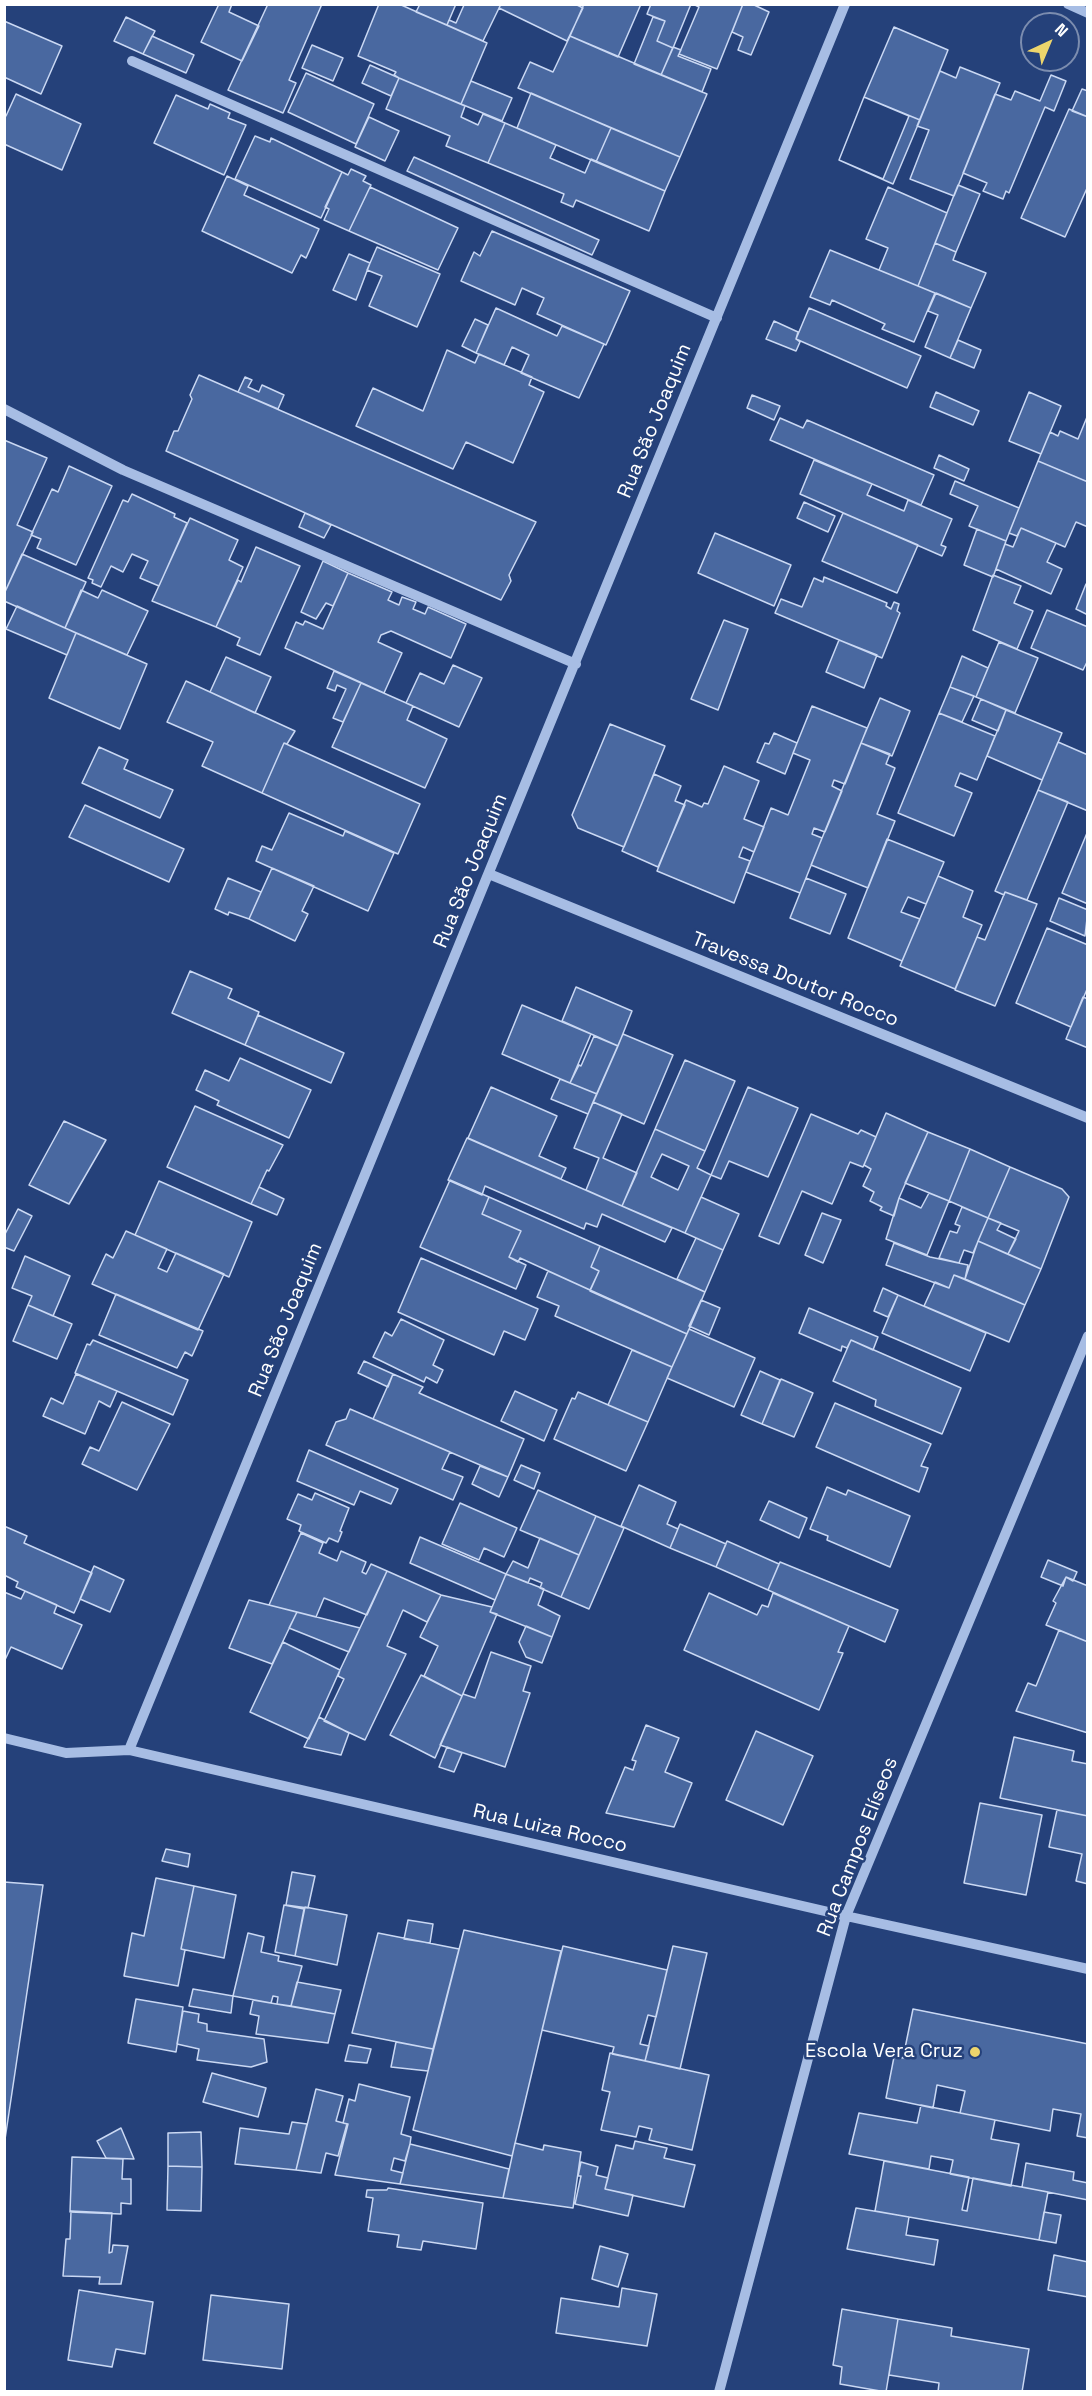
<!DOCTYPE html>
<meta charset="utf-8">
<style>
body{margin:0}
#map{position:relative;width:1092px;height:2396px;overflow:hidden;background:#25417a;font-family:"Space Grotesk",sans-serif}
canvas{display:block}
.frame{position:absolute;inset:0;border:6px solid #fff;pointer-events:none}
.north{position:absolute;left:1020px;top:12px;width:60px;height:60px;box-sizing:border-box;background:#25417a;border:2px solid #7c8daf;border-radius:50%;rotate:44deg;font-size:16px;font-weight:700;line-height:24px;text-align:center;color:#fff}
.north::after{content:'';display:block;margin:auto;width:21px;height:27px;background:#edd56c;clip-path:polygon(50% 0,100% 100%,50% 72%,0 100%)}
</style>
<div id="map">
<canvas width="1092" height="2396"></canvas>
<div class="frame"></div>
<div class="north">N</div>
</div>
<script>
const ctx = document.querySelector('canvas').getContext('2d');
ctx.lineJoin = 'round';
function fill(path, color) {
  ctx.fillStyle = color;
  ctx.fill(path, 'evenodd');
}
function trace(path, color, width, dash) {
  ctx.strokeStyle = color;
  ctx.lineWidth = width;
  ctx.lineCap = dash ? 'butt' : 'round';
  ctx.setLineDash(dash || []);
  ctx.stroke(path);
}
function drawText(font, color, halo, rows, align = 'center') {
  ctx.font = font + ' "Space Grotesk",sans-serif';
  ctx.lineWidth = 5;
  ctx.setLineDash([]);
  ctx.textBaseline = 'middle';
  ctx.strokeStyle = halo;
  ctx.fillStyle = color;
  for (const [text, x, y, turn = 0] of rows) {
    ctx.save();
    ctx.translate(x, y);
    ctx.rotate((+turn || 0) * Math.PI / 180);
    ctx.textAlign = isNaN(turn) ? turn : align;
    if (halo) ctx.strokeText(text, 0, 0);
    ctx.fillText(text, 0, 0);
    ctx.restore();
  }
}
const building = new Path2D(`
 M219 4H232L229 12 259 26 242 61 201 42Z
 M268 4H322L289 80 296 83 283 113 228 90Z
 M379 4H399L487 43 461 104 399 78 394 75 396 72 358 56Z
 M420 4H456L447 25 416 12Z
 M462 4H501L483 41 447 25 449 20 456 23 464 5Z
 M501 4H575L583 8 567 41 499 8Z
 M584 4H641L618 57 570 36Z
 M651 4H691L673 48 657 41 665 21 647 14Z
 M693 4H743L717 69 679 54 699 7Z
 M743 4H752L769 12 751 55 738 50 743 37 732 32Z
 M126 17 155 31 143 54 114 41Z
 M653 17 665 21 657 41 673 48 661 75 634 64Z
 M4 21 62 46 41 94 4 77Z
 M894 27 948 50 920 120 864 97Z
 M152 36 194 55 186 73 143 54Z
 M570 36 707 94 680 157 518 88 530 62 553 72Z
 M312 45 343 58 333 81 302 68Z
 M673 47 681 50 678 56 711 69 702 92 661 75Z
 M370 65 399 78 391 96 362 83Z
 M960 67 1000 83 954 196 910 179 929 130 917 126 940 71 956 78Z
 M306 73 374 104 356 144 288 112Z
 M1051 75 1066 81 1054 111 1045 107 1009 193 1006 191 1003 199 983 191 987 183 963 173 995 94 1011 100 1015 91 1040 101Z
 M399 78 465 106 461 117 478 125 483 114 505 123 488 163 446 146 450 136 386 109Z
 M471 81 512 98 502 121 461 104Z
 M1082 89 1088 91V117L1072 111Z
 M531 93 611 128 596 162 517 128Z
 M16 94 81 124 62 170 4 144V115L6 116Z
 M176 95 208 109 210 104 230 113 228 118 246 125 224 175 154 143Z
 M864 97 909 116 883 179 839 160Z
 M864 97 920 120 893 184 839 160Z
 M1069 109 1088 117V186L1065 237 1021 218Z
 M369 117 399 131 385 161 355 147Z
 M505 123 556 145 550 158 585 173 591 159 665 191 649 231 576 200 573 207 561 202 564 194 488 163Z
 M611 128 680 157 665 191 596 162Z
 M255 136 270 142 271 138 342 172 321 218 235 179Z
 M414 157 599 240 592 255 407 171Z
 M351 169 366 176 363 181 371 185 349 231 324 220 329 209 325 207 342 172 348 175Z
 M227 176 248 186 244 195 319 229 306 258 301 255 292 273 202 231Z
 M958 185 980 194 956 252 935 243Z
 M370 187 458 228 438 270 349 231Z
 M888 187 947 213 918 286 879 270 888 248 866 239Z
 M492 231 630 291 606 345 537 314 544 298 522 288 515 305 461 281 474 252 480 256Z
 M935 243 956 252 953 260 986 273 971 308 918 286Z
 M377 247 440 274 417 327 369 306 382 276 367 270Z
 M830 250 935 293 914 342 882 329 885 324 832 300 830 305 810 297Z
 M349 254 370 263 356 300 333 290Z
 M936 293 971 308 950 358 925 347 938 315 928 311Z
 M496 308 557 336 562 326 604 344 579 398 521 373 529 355 512 347 504 365 476 353Z
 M809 308 921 356 907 388 796 339Z
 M475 319 488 325 476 353 462 346Z
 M774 321 798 332 796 339 800 342 796 351 766 339Z
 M958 340 981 350 974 368 950 358Z
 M447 350 475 363 479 354 532 377 529 385 544 392 513 463 466 442 453 469 356 426 373 388 423 411Z
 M199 375 536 522 509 575 511 581 501 600 166 451 174 431H178L192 399 190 395Z
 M245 377 252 380 248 387 259 392 262 385 284 395 278 409 238 392Z
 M936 392 979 411 973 425 930 407Z
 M1029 392 1061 406 1041 454 1009 441Z
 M752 395 780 406 774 420 747 408Z
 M1087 417 1088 482 1038 461 1050 432 1058 436 1060 431 1078 439Z
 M780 418 803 428 807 420 934 475 921 505 770 440Z
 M4 440 47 458 17 525 33 532 4 594Z
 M939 455 969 469 964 481 934 468Z
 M814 460 872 484 867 495 904 511 908 500 952 519 941 545 946 547 942 556 800 494Z
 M1038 461 1088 482V527L1076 522 1065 547 1021 528 1017 536 1009 533Z
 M69 466 112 486 76 565 37 548 41 539 31 535 52 489 58 492Z
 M955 481 1019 508 1006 541 969 526 978 506 950 494Z
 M132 494 175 514 174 517 187 523 159 586 140 578 148 561 132 554 123 572 111 566 101 587 92 583 93 580 88 578 123 500 128 502Z
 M804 502 835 516 828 532 797 518Z
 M305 513 331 525 324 538 299 527Z
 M843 513 918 545 897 593 822 561Z
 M190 518 238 540 229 560 243 567 216 627 152 601Z
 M1021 528 1056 543 1047 562 1062 569 1051 594 996 569 1005 544 1013 547Z
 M977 529 1006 541 993 577 964 565Z
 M715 533 791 565 774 606 698 573Z
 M256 547 300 566 260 655 237 645 240 638 216 627 238 580 241 582Z
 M22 554 86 582 65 628 4 601V594Z
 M323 561 348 573 333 606 326 603 316 619 301 612Z
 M348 573 392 592 388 600 399 605 402 597 416 602 413 609 425 614 428 607 466 624 451 658 391 631 381 635 378 642 402 653 384 693 285 648 296 622 303 625 305 621 323 629Z
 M993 575 1021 586 1014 603 1033 611 1017 649 973 630Z
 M824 577 887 603 886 606 891 609 894 602 899 604 897 611 900 613 882 658 775 613 781 599 802 607 814 578 823 582Z
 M1086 584 1088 585V615L1076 609Z
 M81 590 98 598 102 590 148 611 127 655 65 628Z
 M17 606 76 633 67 655 6 629Z
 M1047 610 1088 627V660L1083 670 1031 648Z
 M724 620 748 629 718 710 691 699Z
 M76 633 147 664 120 729 49 698Z
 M839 640 877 655 864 688 826 672Z
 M999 642 1038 658 1015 713 976 697Z
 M962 656 988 668 976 697 950 687Z
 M226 657 271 677 255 713 210 692Z
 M453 665 482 678 459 727 406 703 420 673 444 684Z
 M334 671 361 683 343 722 333 718 346 689 337 685 335 691 327 688Z
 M186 681 295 731 287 744 284 743 262 793 202 766 213 742 167 722Z
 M361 683 413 706 407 720 447 739 425 788 332 747Z
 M950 687 974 696 962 722 939 713Z
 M880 698 910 711 892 756 861 743Z
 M981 699 1006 710 998 731 972 720Z
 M812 706 867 728 845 784 834 780 832 786 842 791 825 832 814 828 812 834 822 838 800 893 746 872 771 808 788 815 810 760 793 753Z
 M1006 710 1062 733 1042 780 987 756Z
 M939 713 995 736 977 780 960 773 955 786 972 793 954 836 898 813Z
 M610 724 665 746 624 847 578 828 572 815Z
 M774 733 797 743 785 774 757 762 765 743 769 744Z
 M1058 742 1088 755V811L1038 790Z
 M284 743 420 804 398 854 262 793Z
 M861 743 890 754 886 764 895 768 877 814 895 821 868 888 811 865Z
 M99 747 128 760 124 769 173 790 160 818 82 783Z
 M724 766 759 781 744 819 764 827 754 852 743 847 739 857 750 861 734 903 657 871 686 800 702 807 704 803 708 804Z
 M654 774 681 786 675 801 685 805 658 867 622 851Z
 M1038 790 1068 802 1027 900 1005 892 1004 895 995 891Z
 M85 805 184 849 169 882 69 837Z
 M289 813 343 836 345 831 394 853 368 911 256 861 262 846 272 850Z
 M1087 833H1088V904L1062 893Z
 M887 839 944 862 926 904 908 897 901 912 920 919 902 961 848 938Z
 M272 868 314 886 302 911 308 914 295 941 249 919Z
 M938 876 973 891 963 917 982 925 955 989 900 966Z
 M228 878 261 892 249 919 229 912 228 915 215 909Z
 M806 878 846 894 830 934 790 918Z
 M1005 892 1037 904 995 1006 955 990 977 937 985 940Z
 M1059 898 1088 910 1085 936 1050 921Z
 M1047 928 1088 945V987L1071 1027 1016 1003Z
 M190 971 232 989 228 998 259 1012 245 1045 172 1013Z
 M576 987 632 1011 618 1046 562 1021Z
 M1083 997 1088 999V1048L1066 1039Z
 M522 1005 591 1034 570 1083 502 1054Z
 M258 1015 344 1053 331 1083 245 1045Z
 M623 1034 673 1055 644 1124 593 1102Z
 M594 1036 618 1046 597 1094 570 1083 579 1065 581 1066Z
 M240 1058 311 1090 289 1138 217 1105 219 1101 196 1090 205 1070 229 1081Z
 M685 1060 735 1081 705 1151 655 1129Z
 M560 1079 597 1094 588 1114 551 1099Z
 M491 1087 557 1116 539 1156 566 1168 561 1179 468 1138Z
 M748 1087 798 1108 768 1177 729 1161 721 1179 711 1175Z
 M593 1102 622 1114 603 1158 637 1173 622 1206 586 1190 599 1158 574 1148Z
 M195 1106 283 1145 269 1171 267 1170 251 1204 167 1167Z
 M886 1113 928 1132 899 1198 894 1216 880 1210 882 1207 870 1201 874 1192 863 1186 871 1169 864 1165Z
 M811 1114 858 1134 861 1130 876 1137 863 1167 850 1162 832 1204 802 1191 779 1244 759 1236Z
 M64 1121 106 1140 69 1204 29 1185Z
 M655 1129 705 1151 697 1168 711 1175 685 1233 622 1206ZM662 1154 689 1166 678 1190 651 1177Z
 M928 1132 970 1149 949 1201 905 1183Z
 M467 1138 672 1228 665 1242 602 1214 597 1227 586 1223 584 1229 485 1186 482 1195 448 1180Z
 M970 1149 1010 1167 988 1218 949 1201Z
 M1010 1167 1062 1189 1069 1197 1041 1269 1008 1254 1019 1231 988 1218Z
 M450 1180 489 1197 482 1214 521 1231 509 1257 526 1265 516 1289 420 1247Z
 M159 1181 252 1222 229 1277 135 1235Z
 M259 1187 284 1199 277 1215 251 1204Z
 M929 1193 949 1201 927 1255 886 1239 899 1198 921 1208Z
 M489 1197 600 1246 591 1267 599 1271 590 1290 520 1258 518 1262 509 1257 521 1231 482 1214Z
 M701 1197 739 1214 723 1250 685 1233Z
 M962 1207 988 1218 973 1253 964 1250 959 1263 939 1258 950 1231 957 1233 960 1226 955 1224Z
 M18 1209 32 1216 14 1251 4 1247V1236Z
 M822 1213 841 1220 823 1263 805 1255Z
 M988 1218 1001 1223 997 1230 1016 1239 1008 1254 978 1241Z
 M126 1231 167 1249 158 1268 167 1272 176 1253 224 1274 198 1330 92 1284 106 1254 113 1258Z
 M696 1238 723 1250 705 1292 677 1279Z
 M978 1241 1041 1269 1025 1305 965 1279Z
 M894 1243 930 1257 968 1265 965 1279 954 1275 949 1288 886 1265Z
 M600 1246 705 1292 687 1334 590 1291 599 1271 591 1267Z
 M25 1256 70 1276 53 1316 28 1305 32 1296 12 1288Z
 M421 1258 538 1309 525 1340 504 1331 494 1355 398 1312Z
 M548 1271 687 1334 672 1367 555 1316 559 1306 537 1297Z
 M954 1275 1025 1305 1009 1342 924 1306 935 1282 949 1288Z
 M883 1288 898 1295 888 1317 874 1311Z
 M116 1294 203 1331 192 1356 185 1352 177 1368 99 1335Z
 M898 1295 986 1333 970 1371 882 1333Z
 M701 1300 720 1308 709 1335 689 1326Z
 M28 1305 72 1324 57 1359 13 1341Z
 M809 1308 878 1337 873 1350 851 1340 847 1348 842 1346 841 1351 799 1333Z
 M401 1319 444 1340 433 1365 443 1370 437 1383 426 1377 424 1382 373 1357 385 1332 392 1336Z
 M689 1329 755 1358 734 1407 667 1378Z
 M93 1340 188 1380 173 1415 75 1373 87 1344 90 1345Z
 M851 1340 961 1388 942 1434 875 1406 876 1400 833 1381Z
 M632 1350 672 1367 648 1422 608 1405Z
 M364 1361 393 1374 388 1387 358 1373Z
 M760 1371 780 1380 762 1424 741 1415Z
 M76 1374 117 1391 110 1407 99 1401 85 1434 43 1416 51 1398 63 1404Z
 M393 1374 423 1387 419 1393 524 1439 508 1477 373 1419Z
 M781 1379 813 1393 794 1437 762 1424Z
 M515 1391 557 1410 544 1441 501 1421Z
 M578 1392 648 1422 626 1471 554 1439 572 1398 575 1399Z
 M122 1402 170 1424 137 1490 82 1464 90 1447 99 1451Z
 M835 1403 931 1444 921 1466 928 1468 919 1492 816 1447Z
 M350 1409 450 1452 442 1469 463 1477 453 1500 326 1445 336 1422 346 1419Z
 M309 1450 398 1489 391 1504 360 1491 354 1505 297 1481Z
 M521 1465 540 1473 534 1489 514 1480Z
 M480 1466 508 1477 499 1497 472 1484Z
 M639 1485 676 1502 667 1524 678 1529 670 1548 621 1526Z
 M827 1487 846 1495 848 1490 910 1516 890 1567 827 1540 828 1536 810 1529Z
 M538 1490 596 1516 579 1555 520 1530Z
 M315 1493 349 1508 340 1531 342 1532 338 1542 329 1538 326 1543 301 1532 299 1531 301 1525 287 1519 298 1494 312 1500Z
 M769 1501 807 1518 799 1538 760 1520Z
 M460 1503 517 1528 504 1557 484 1548 479 1560 442 1544Z
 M596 1516 624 1528 589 1609 561 1597Z
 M680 1524 726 1544 716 1567 670 1548Z
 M4 1526 27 1536 24 1543 92 1573 74 1613 16 1587 18 1582 4 1575Z
 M301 1533 323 1543 319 1553 337 1561 341 1551 366 1562 362 1572 366 1574 371 1564 387 1571 367 1615 324 1598 316 1617 269 1605Z
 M420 1537 506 1574 495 1600 410 1563Z
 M540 1538 579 1555 561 1597 540 1588 542 1583 530 1578 528 1583 506 1574 513 1561 528 1568Z
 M727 1541 779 1564 768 1590 716 1567Z
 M1048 1560 1077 1572 1073 1581 1066 1577 1063 1586 1041 1577Z
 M780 1562 898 1610 885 1642 768 1590Z
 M94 1566 124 1580 110 1612 80 1599Z
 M387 1571 441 1595 427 1622 403 1610 387 1646 406 1654 365 1740 324 1721 344 1679 338 1676 340 1670Z
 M506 1574 544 1589 538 1605 560 1616 552 1637 490 1612Z
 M1066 1577 1088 1586V1642L1046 1625 1056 1603 1053 1601Z
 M25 1591 57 1605 54 1613 82 1625 62 1669 11 1647 4 1662V1592L21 1599Z
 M709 1593 757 1615 762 1605 768 1607 773 1593 849 1626 838 1652 843 1653 819 1710 684 1650Z
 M441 1595 492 1607 490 1612 497 1614 462 1696 424 1676 438 1646 420 1637Z
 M249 1600 297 1612 272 1664 229 1648Z
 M297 1612 360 1628 349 1652 289 1628Z
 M526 1626 552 1637 542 1663 526 1657 519 1642Z
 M1059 1630 1088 1642V1733L1016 1711 1028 1683 1036 1686Z
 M283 1642 340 1670 309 1739 250 1712Z
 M491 1652 531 1666 523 1691 530 1693 505 1767 440 1745 463 1694 475 1698Z
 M421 1675 462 1696 435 1758 390 1735Z
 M319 1717 349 1733 341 1755 304 1747Z
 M646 1725 679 1738 665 1772 692 1783 674 1827 606 1813 625 1767 633 1770 636 1761 632 1760Z
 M756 1731 813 1756 783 1825 726 1800Z
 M1014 1737 1074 1751 1072 1761 1088 1764V1816L1000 1798Z
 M447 1747 462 1753 454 1772 439 1767Z
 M980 1803 1042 1815 1026 1895 964 1883Z
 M1057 1810 1088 1816V1884L1076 1881 1082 1854 1049 1847Z
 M166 1849 190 1854 188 1867 162 1861Z
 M292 1872 315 1876 308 1908 286 1905Z
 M156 1878 194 1886 181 1949 185 1950 178 1986 124 1976 132 1933 144 1936Z
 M4 1882 43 1885 4 2146Z
 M194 1886 236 1895 224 1958 181 1949Z
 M284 1905 304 1909 295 1956 275 1952Z
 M305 1907 347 1915 337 1965 295 1956Z
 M408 1920 433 1924 430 1943 404 1939Z
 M464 1930 561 1951 512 2156 413 2130Z
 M248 1933 264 1937 261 1952 279 1956 278 1961 302 1966 291 2006 277 2004 278 1997 273 1996 271 2003 233 1996Z
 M378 1933 459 1949 433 2049 352 2033Z
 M563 1946 667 1970 656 2017 648 2015 640 2044 649 2046 645 2061 612 2054 614 2047 542 2030Z
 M673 1946 707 1953 680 2069 645 2061Z
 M297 1982 341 1990 335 2014 291 2006Z
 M193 1989 233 1996 231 2013 189 2006Z
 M136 1999 183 2007 176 2052 128 2043Z
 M253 2000 335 2014 328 2043 256 2034 259 2016 250 2014Z
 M913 2009 1088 2044V2138L1077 2136 1081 2114 1053 2109 1050 2131 960 2113 965 2091 937 2085 933 2108 886 2098 894 2057 903 2058Z
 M183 2011 199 2014 198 2022 207 2024V2031L264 2039 267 2062 251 2067 197 2060 199 2049 177 2044Z
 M396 2042 433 2049 428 2071 391 2067Z
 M349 2045 371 2049 367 2063 345 2061Z
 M610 2053 709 2075 692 2150 649 2140 652 2129 639 2126 636 2137 601 2130 610 2092 602 2090Z
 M212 2073 266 2088 258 2117 203 2102Z
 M359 2084 410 2097 401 2134 411 2137 410 2144 405 2161 394 2158 391 2170 403 2173 400 2184 335 2175 348 2124 343 2123 349 2099 355 2101Z
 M316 2089 343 2096 336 2121 347 2124 338 2156 326 2153 321 2173 296 2170Z
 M921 2105 995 2120 991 2139 1019 2144 1011 2186 950 2174 953 2160 931 2156 929 2169 849 2154 859 2113 917 2123Z
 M292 2122 307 2124 296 2170 235 2164 240 2128 289 2134Z
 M121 2128 134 2159 106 2158 97 2141Z
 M201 2132 202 2167 168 2166V2133Z
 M635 2141 667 2148 664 2158 695 2165 684 2207 605 2189 616 2145 633 2149Z
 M515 2143 543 2150 544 2145 581 2152 573 2208 503 2198Z
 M410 2144 509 2169 503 2198 400 2184Z
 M72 2157 123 2159 122 2179H131V2204L121 2203V2214L70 2212Z
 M884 2161 969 2177 962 2210 967 2211 973 2178 1048 2192 1039 2240 875 2211Z
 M581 2162 598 2167 596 2175 608 2178 605 2189 633 2195 628 2216 575 2204 581 2176H578Z
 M1026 2163 1074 2172 1073 2180 1088 2183V2200L1022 2187Z
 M168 2166 202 2167 201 2211 167 2210Z
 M388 2188 483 2203 476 2249 423 2241 421 2250 397 2247 399 2235 368 2231 373 2198 366 2197 367 2190H387Z
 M856 2208 909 2217 906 2235 938 2240 934 2265 847 2249Z
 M71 2211 112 2213 109 2253 112 2252 113 2245 128 2246 121 2284H99L100 2277 63 2276 66 2239H70Z
 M1044 2212 1061 2215 1056 2243 1039 2240Z
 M600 2246 628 2254 618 2287 592 2279Z
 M1054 2255 1088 2262V2297L1048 2290Z
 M622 2288 657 2294 647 2346 556 2333 561 2298 619 2307Z
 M79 2290 153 2302 145 2354 116 2349 112 2367 68 2360Z
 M211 2295 289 2304 282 2369 203 2360Z
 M842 2309 898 2319 886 2392 840 2384 842 2367 833 2365Z
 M898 2319 952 2328 951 2336 1029 2349 1022 2392H938L939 2383 889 2375Z`);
const minor = new Path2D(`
 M1068 4 1088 13
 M132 61 717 318
 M4 409 123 470 576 664
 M489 874 1088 1118
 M4 1738 66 1753 129 1750 846 1916 1088 1969
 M129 1750 845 4
 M719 2392 846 1916 1088 1336`);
const markers = [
 [975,2052,6,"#edd56c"]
];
const streetNames = [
 ["Rua São Joaquim",655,421,-68],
 ["Rua São Joaquim",471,871,-68],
 ["Travessa Doutor Rocco",795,980,22],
 ["Rua São Joaquim",286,1320,-68],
 ["Rua Luiza Rocco",550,1829,13],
 ["Rua Campos Elíseos",858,1847,-69]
];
const poiNames = [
 ["Escola Vera Cruz",963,2052]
];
fill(building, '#4968a0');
trace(building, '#cad8f3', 1.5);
trace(minor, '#a7bde4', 10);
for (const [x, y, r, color] of markers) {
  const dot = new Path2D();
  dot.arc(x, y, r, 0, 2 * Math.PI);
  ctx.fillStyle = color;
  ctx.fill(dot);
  trace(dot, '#25417a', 2);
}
drawText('20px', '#fff', '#25417a', streetNames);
drawText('20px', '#fff', '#25417a', poiNames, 'right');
</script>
